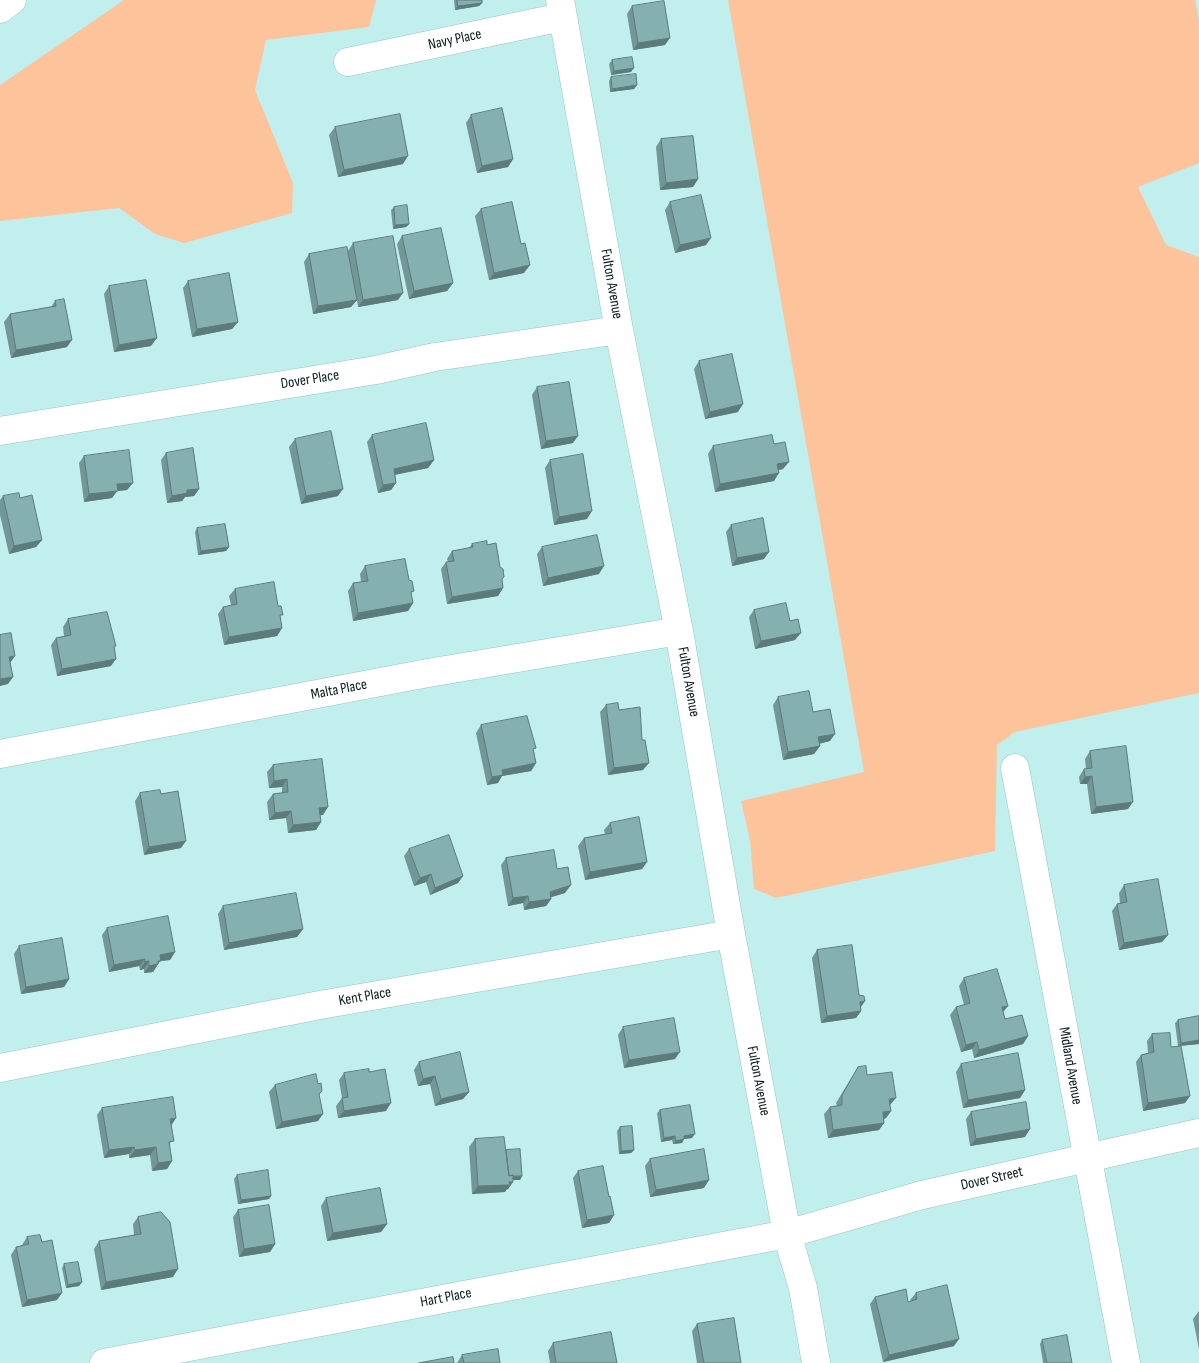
<!DOCTYPE html>
<style>
body{margin:0}
canvas{display:block;background:#c0efed}
</style>
<canvas width="1199" height="1363"></canvas>
<script>
const ctx = document.querySelector('canvas').getContext('2d');
ctx.lineJoin = 'round';
function fill(path, color) {
  ctx.fillStyle = color;
  ctx.fill(path, 'evenodd');
}
function trace(path, color, width, dash) {
  ctx.strokeStyle = color;
  ctx.lineWidth = width;
  ctx.lineCap = dash ? 'butt' : 'round';
  ctx.setLineDash(dash || []);
  ctx.stroke(path);
}
function drawText(font, color, halo, rows, align = 'center') {
  ctx.font = font + ' "Sofia Sans Condensed",sans-serif';
  ctx.lineWidth = 4;
  ctx.setLineDash([]);
  ctx.textBaseline = 'middle';
  ctx.strokeStyle = halo;
  ctx.fillStyle = color;
  for (const [text, x, y, turn = 0] of rows) {
    ctx.save();
    ctx.translate(x, y);
    ctx.rotate((+turn || 0) * Math.PI / 180);
    ctx.textAlign = isNaN(turn) ? turn : align;
    if (halo) ctx.strokeText(text, 0, 0);
    ctx.fillText(text, 0, 0);
    ctx.restore();
  }
}
const green = new Path2D(`
 M124 0H376L369 27 266 40 255 90 293 183 292 213 184 243 155 234 119 208 0 221V85Z
 M728 0H1195L1199 21V163L1138 187 1166 245 1199 257V693L1015 732 997 745 995 851 776 898 754 889 750 840 741 801 864 772Z`);
const street = new Path2D(`
 M560 0 619 330 679 631 731 934 787 1234 803 1288 816 1363
 M348 62 562 17
 M0 431 376 370 435 357 619 330
 M0 754 428 673 679 631
 M1015 768 1126 1363
 M0 1068 320 1005 731 934
 M104 1363 787 1234 922 1195 1199 1133`);
const highway = new Path2D(`
 M0 9 12 0`);
const wall = new Path2D(`
 M454 0H482V3L479 6 455 10Z
 M632 6 665 45 633 50 627 14Z
 M612 60 631 72 611 75 609 64Z
 M611 77 637 85 634 89 610 92 609 81Z
 M471 115 513 159 508 167 477 173 466 123Z
 M335 127 403 164 338 177 329 135Z
 M661 139 698 179 693 187 660 190 656 147Z
 M670 202 706 245 675 253 665 210Z
 M394 207 409 224 406 227 393 229 391 210Z
 M481 209 521 244 524 273 489 280 475 216Z
 M402 236 453 283 447 291 409 299 397 244Z
 M353 243 398 300 358 307 357 300 351 307 313 314 304 262 309 254 348 251Z
 M188 281 238 322 232 329 192 337 183 288Z
 M109 286 151 346 114 352 104 294Z
 M55 301 67 347 11 358 4 322 10 314 51 307Z
 M699 361 738 412 705 419 694 369Z
 M537 387 573 443 541 449 532 395Z
 M372 435 434 460 428 468 395 475 396 483 391 490 378 493 367 442Z
 M295 439 338 496 301 504 289 447Z
 M774 444 783 469 779 470 774 481 715 492 708 454 713 446Z
 M166 453 199 489 194 496 185 497 182 501 167 503 161 460Z
 M84 456 127 490 117 491 112 498 84 502 79 463Z
 M550 460 587 519 554 525 545 468Z
 M3 496 42 540 36 547 9 554 0 515V500Z
 M731 525 764 559 732 566 726 532Z
 M197 528 229 547 226 551 198 555 195 532Z
 M472 544 487 545 502 581 503 588 498 596 447 604 441 569 446 562H448L447 559 452 551 469 548Z
 M542 547 599 574 543 586 537 554Z
 M365 566 411 595 413 603 408 611 353 621 348 591 353 583 361 582 360 574Z
 M235 589 280 619 282 628 277 636 224 645 218 614 223 607 231 605 229 596Z
 M754 610 790 621 795 640 755 649 749 617Z
 M68 619 115 648 111 666 57 676 51 645 56 638 64 636 63 627Z
 M778 697 813 712 830 741 819 744 820 746 814 754 783 760 773 705Z
 M606 705 619 710 642 740 643 770 608 775 600 712Z
 M481 725 534 751 536 763 531 771 502 776 498 783 487 785 476 733Z
 M1090 751 1128 809 1091 814 1087 784H1080L1079 777 1084 769H1086L1085 759Z
 M273 765 323 815H320L321 822 316 830 288 833 286 818 269 820 267 802 273 794 282 793V787L269 788 267 772Z
 M140 793 181 848 144 855 135 801Z
 M610 823 647 862 642 869 585 880 578 846 584 838 605 834 604 830Z
 M409 849 463 876 458 883 430 895 426 882 414 886 404 856Z
 M506 858 557 869 565 893 551 897V899L546 906 524 910 523 903 508 906 501 865Z
 M1124 885 1168 935 1162 942 1119 950 1112 911 1117 904 1120 903 1119 893Z
 M223 906 303 929 297 937 224 950 218 914Z
 M107 928 175 952 170 960 160 961 153 972 144 973V969L140 970 139 966 109 972 102 935Z
 M19 946 69 979 64 987 21 994 14 954Z
 M817 950 865 1001 861 1007V1011L856 1018 821 1023 812 958Z
 M964 978 1008 1006 1003 1012 1005 1019 1028 1036 1023 1044 974 1058 972 1049 961 1052 950 1015 956 1007 964 1005 959 986Z
 M1199 1016V1044L1178 1046 1175 1023 1178 1020Z
 M623 1027 675 1059 624 1068 618 1035Z
 M1152 1034 1171 1047 1185 1103 1143 1111 1136 1062 1141 1055 1148 1053 1147 1041Z
 M419 1062 469 1092 463 1099 435 1106 430 1084 418 1086 414 1070Z
 M961 1064 1025 1090 1020 1098 963 1108 956 1072Z
 M858 1067 867 1075 891 1111 886 1118 884 1119V1123L879 1130 828 1138 824 1114 830 1107 837 1106 836 1103Z
 M369 1072 386 1111 338 1118 336 1106 342 1098 339 1080 344 1073Z
 M275 1085 319 1095 318 1121 276 1129 269 1092Z
 M102 1108 171 1125 170 1147 172 1161 167 1169 152 1171 150 1155 129 1158V1154L104 1158 97 1115Z
 M660 1110 692 1138 684 1139 682 1143 673 1144 672 1140 661 1142 657 1113Z
 M971 1112 1025 1137 970 1146 966 1119Z
 M620 1127 634 1150 631 1153 619 1154 617 1131Z
 M475 1139 506 1151 522 1176 520 1180H513V1182L508 1189 506 1190 505 1192 472 1194 469 1147Z
 M650 1159 704 1188 650 1197 645 1166Z
 M578 1171 614 1215 609 1223 582 1228 573 1178Z
 M237 1175 271 1196 269 1199 238 1204 234 1179Z
 M326 1198 387 1224 381 1232 327 1241 321 1206Z
 M238 1210 275 1244 270 1252 239 1257 233 1217Z
 M138 1217 173 1277 101 1290 94 1249 99 1241 134 1235 133 1224Z
 M27 1237 42 1242 57 1300 22 1307 11 1255 16 1247 22 1246V1245Z
 M64 1264 82 1282 79 1286 66 1288 62 1268Z
 M916 1293 954 1346 883 1362 870 1304 875 1297 908 1302 911 1301 910 1300Z
 M1199 1311V1349L1193 1319Z
 M697 1324 741 1363H697L692 1331Z
 M1042 1340 1072 1363H1043L1040 1344Z
 M553 1343 617 1363H550L548 1351Z
 M462 1355 500 1363H457Z`);
const shadedWall = new Path2D(`
 M482 3 479 6 455 10 458 6Z
 M670 38 665 45 633 50 638 43Z
 M634 68 631 72 611 75 614 71Z
 M637 85 634 89 610 92 612 89Z
 M408 156 403 164 338 177 344 170Z
 M513 159 508 167 477 173 482 166Z
 M698 179 693 187 660 190 666 183Z
 M409 224 406 227 393 229 395 225Z
 M711 238 706 245 675 253 680 245Z
 M530 265 524 273 489 280 494 273Z
 M453 283 447 291 409 299 414 291Z
 M403 293 398 300 358 307 363 300Z
 M357 300 351 307 313 314 318 306Z
 M238 322 232 329 192 337 197 329Z
 M157 338 151 346 114 352 119 345Z
 M72 340 67 347 11 358 16 350Z
 M743 404 738 412 705 419 710 412Z
 M578 436 573 443 541 449 546 441Z
 M434 460 428 468 388 476 394 469Z
 M789 462 783 469 772 471 777 464Z
 M779 473 774 481 715 492 720 484Z
 M133 483 127 490 117 491 112 498 84 502 89 494 117 484Z
 M396 483 391 490 378 493 383 485Z
 M199 489 194 496 185 497 182 501 167 503 172 496 187 490Z
 M343 489 338 496 301 504 306 496Z
 M592 511 587 519 554 525 559 517Z
 M42 540 36 547 9 554 14 546Z
 M229 547 226 551 198 555 201 551Z
 M769 552 764 559 732 566 737 558Z
 M604 566 599 574 543 586 548 578Z
 M503 588 498 596 447 604 452 597Z
 M413 603 408 611 353 621 358 613Z
 M282 628 277 636 224 645 229 637Z
 M801 633 795 640 755 649 761 641Z
 M15 656 10 663 9 657Z
 M116 659 111 666 57 676 62 669Z
 M13 677 8 684 0 686V679Z
 M835 734 830 741 813 745 818 737Z
 M820 746 814 754 783 760 788 752Z
 M536 763 531 771 502 776 498 783 487 785 492 777 502 770Z
 M649 763 643 770 608 775 614 768Z
 M1092 776 1087 784H1080L1085 777Z
 M287 779 282 787 269 788 274 781Z
 M1133 802 1128 809 1091 814 1096 807Z
 M328 807 323 815 314 816 319 808Z
 M291 811 286 818 269 820 275 813Z
 M321 822 316 830 288 833 293 825Z
 M186 841 181 848 144 855 149 847Z
 M647 862 642 869 585 880 590 872Z
 M431 874 426 882 414 886 420 878Z
 M463 876 458 883 430 895 435 888Z
 M571 885 565 893 545 899 550 892Z
 M528 896 523 903 508 906 513 898Z
 M551 899 546 906 524 910 529 902Z
 M303 929 297 937 224 950 229 943Z
 M1168 935 1162 942 1119 950 1124 943Z
 M175 952 170 960 160 961 153 972 144 973 149 966 160 955Z
 M145 959 139 966 109 972 114 965Z
 M149 961 144 969 140 970 145 962Z
 M69 979 64 987 21 994 26 987Z
 M865 1001 859 1009 860 1002Z
 M1008 1006 1002 1013V1007Z
 M861 1011 856 1018 821 1023 827 1016Z
 M1028 1036 1023 1044 974 1058 979 1050Z
 M1199 1040V1044L1178 1046 1181 1043Z
 M977 1042 972 1049 961 1052 966 1045Z
 M680 1052 675 1059 624 1068 629 1060Z
 M435 1076 430 1084 418 1086 423 1079Z
 M1025 1090 1020 1098 963 1108 968 1100Z
 M469 1092 463 1099 435 1106 441 1099Z
 M1190 1096 1185 1103 1143 1111 1148 1103Z
 M896 1098 890 1105 889 1099Z
 M391 1103 386 1111 338 1118 344 1111Z
 M891 1111 886 1118 878 1120 883 1112Z
 M323 1114 318 1121 276 1129 282 1122Z
 M176 1118 171 1126 170 1119Z
 M884 1123 879 1130 828 1138 833 1130Z
 M1030 1129 1025 1137 970 1146 976 1139Z
 M695 1134 692 1138 684 1139 682 1143 673 1144 676 1141 684 1136Z
 M675 1136 672 1140 661 1142 664 1138Z
 M134 1147 129 1154 104 1158 109 1150Z
 M156 1147 150 1155 129 1158 135 1150Z
 M634 1150 631 1153 619 1154 621 1151Z
 M172 1161 167 1169 152 1171 158 1163Z
 M522 1176 520 1180H506L508 1177Z
 M709 1180 704 1188 650 1197 656 1190Z
 M509 1182H513L508 1189 506 1190 505 1192 472 1194 478 1186Z
 M271 1196 269 1199 238 1204 241 1200Z
 M614 1215 609 1223 582 1228 587 1220Z
 M387 1224 381 1232 327 1241 333 1233Z
 M275 1244 270 1252 239 1257 244 1249Z
 M178 1269 173 1277 101 1290 106 1282Z
 M82 1282 79 1286 66 1288 68 1285Z
 M62 1293 57 1300 22 1307 27 1300Z
 M959 1339 954 1346 883 1362 889 1355Z`);
const building = new Path2D(`
 M457 0H482V3L458 6Z
 M664 1 670 38 638 43 632 6Z
 M632 57 634 68 614 71 612 60Z
 M636 74 637 85 612 89 611 77Z
 M502 108 513 159 482 166 471 115Z
 M400 114 408 156 344 170 335 127Z
 M693 136 698 179 666 183 661 139Z
 M701 195 711 238 680 245 670 202Z
 M512 202 521 244 525 243 530 265 494 273 481 209Z
 M407 205 409 224 395 225 394 207Z
 M441 228 453 283 414 291 402 236Z
 M393 236 403 293 363 300 353 243Z
 M347 247 357 300 318 306 309 254Z
 M229 273 238 322 197 329 188 281Z
 M146 280 157 338 119 345 109 286Z
 M64 299 72 340 16 350 10 314 56 306 55 301Z
 M732 354 743 404 710 412 699 361Z
 M569 382 578 436 546 441 537 387Z
 M426 423 434 460 394 469 396 483 383 485 372 435Z
 M331 431 343 489 306 496 295 439Z
 M772 435 774 444 785 442 789 462 777 464 779 473 720 484 713 446Z
 M193 448 199 489 187 490V493L172 496 166 453Z
 M129 450 133 483 117 484 118 491 89 494 84 456Z
 M583 454 592 511 559 517 550 460Z
 M19 493 20 498 32 495 42 540 14 546 3 496Z
 M763 518 769 552 737 558 731 525Z
 M225 524 229 547 201 551 197 528Z
 M597 535 604 566 548 578 542 547Z
 M487 541V545L496 543 500 567 503 569 504 577 502 579 503 588 452 597 446 562 454 561 452 551 473 547 472 544Z
 M405 559 409 580 412 581 414 591 411 592 413 603 358 613 353 583 368 581 365 566Z
 M274 582 278 606H281L283 615H280L282 628 229 637 223 607 237 604 235 589Z
 M786 603 790 621 798 619 801 633 761 641 754 610Z
 M107 612 116 646H114L116 659 62 669 56 638 71 635 68 619Z
 M11 633 15 656 9 657 13 677 0 679V635Z
 M809 691 813 712 830 709 835 734 818 737 820 746 788 752 778 697Z
 M618 703 619 710 640 707 642 740H645L649 763 614 768 606 705Z
 M527 716 536 748 533 749 536 763 502 770 503 775 492 777 481 725Z
 M1126 746 1133 802 1096 807 1092 776 1085 777 1084 769 1092 768 1090 751Z
 M322 759 328 807 319 808 321 822 293 825 291 811 275 813 273 794 288 792 287 779 274 781 273 765Z
 M160 790 161 794 178 791 186 841 149 847 140 793Z
 M639 817 647 862 590 872 584 838 612 833 610 823Z
 M449 835 463 876 435 888 431 874 420 878 409 849Z
 M554 850 557 869 568 867 571 885 550 892 551 899 529 902 528 896 513 898 506 858Z
 M1158 879 1168 935 1124 943 1117 904 1127 902 1124 885Z
 M296 893 303 929 229 943 223 906Z
 M168 916 175 952 160 955 161 961H158V964L149 966V961L145 962V959L114 965 107 928Z
 M62 938 69 979 26 987 19 946Z
 M852 945 859 995 864 996 865 1001 860 1002 861 1011 827 1016 817 950Z
 M997 969 1008 1006 1002 1007 1005 1019 1022 1015 1028 1036 979 1050 977 1042 966 1045 956 1007 970 1003 964 978Z
 M1199 1016V1040L1181 1043 1178 1020Z
 M674 1018 680 1052 629 1060 623 1027Z
 M1170 1033 1171 1047 1181 1046 1190 1096 1148 1103 1141 1055 1154 1052 1152 1034Z
 M460 1052 469 1092 441 1099 435 1076 423 1079 419 1062Z
 M1018 1053 1025 1090 968 1100 961 1064Z
 M866 1066 867 1075 892 1072 896 1098 889 1099 891 1111 883 1112 884 1123 833 1130 830 1107 842 1105V1095L858 1067Z
 M369 1069V1072L385 1069 391 1103 344 1111 342 1098 348 1097 344 1073Z
 M316 1074 318 1084 321 1083 322 1091 319 1094 323 1114 282 1122 275 1085Z
 M173 1097 176 1118 170 1119 174 1141 169 1142 172 1161 158 1163 156 1147 135 1150 134 1147 109 1150 102 1108Z
 M1026 1102 1030 1129 976 1139 971 1112Z
 M690 1105 695 1134 684 1136V1139L676 1141 675 1136 664 1138 660 1110Z
 M632 1126 634 1150 621 1151 620 1127Z
 M504 1137 509 1176 513 1175V1182H509L510 1185 478 1186 475 1139Z
 M520 1149 522 1176H513V1175L509 1176 506 1150Z
 M704 1149 709 1180 656 1190 650 1159Z
 M603 1166 609 1197 610 1196 614 1215 587 1220 578 1171Z
 M268 1170 271 1196 241 1200 237 1175Z
 M380 1188 387 1224 333 1233 326 1198Z
 M269 1205 275 1244 244 1249 238 1210Z
 M161 1212 170 1222 178 1269 106 1282 99 1241 141 1234 138 1217Z
 M40 1235 42 1242 52 1240 62 1293 27 1300 16 1247 29 1244 27 1237Z
 M78 1262 82 1282 68 1285 64 1264Z
 M947 1285 959 1339 889 1355 875 1297 906 1289 908 1302 917 1299 916 1293Z
 M734 1318 741 1363H704L697 1324Z
 M611 1332 617 1363H556L553 1343Z
 M1067 1335 1072 1363H1047L1042 1340Z
 M498 1349 500 1363H464L462 1355Z
 M453 1357 454 1363H419Z`);
const streetNames = [
 ["Navy Place",455,40,-12],
 ["Fulton Avenue",611,284,80],
 ["Dover Place",310,380,-9],
 ["Fulton Avenue",688,682,80],
 ["Malta Place",339,690,-11],
 ["Kent Place",365,997,-10],
 ["Midland Avenue",1070,1066,80],
 ["Fulton Avenue",758,1081,79],
 ["Dover Street",992,1179,-13],
 ["Hart Place",446,1298,-11]
];
fill(green, '#fdc49c');
trace(street, '#97c4c3', 29);
trace(highway, '#97c4c3', 29);
trace(street, '#fff', 28);
trace(highway, '#fff', 28);
fill(wall, '#729796');
fill(shadedWall, '#5c7b7a');
fill(building, '#84b0af');
trace(building, '#5c7b7a', 1);
drawText('15px', '#071919', '#fff', streetNames);
</script>
